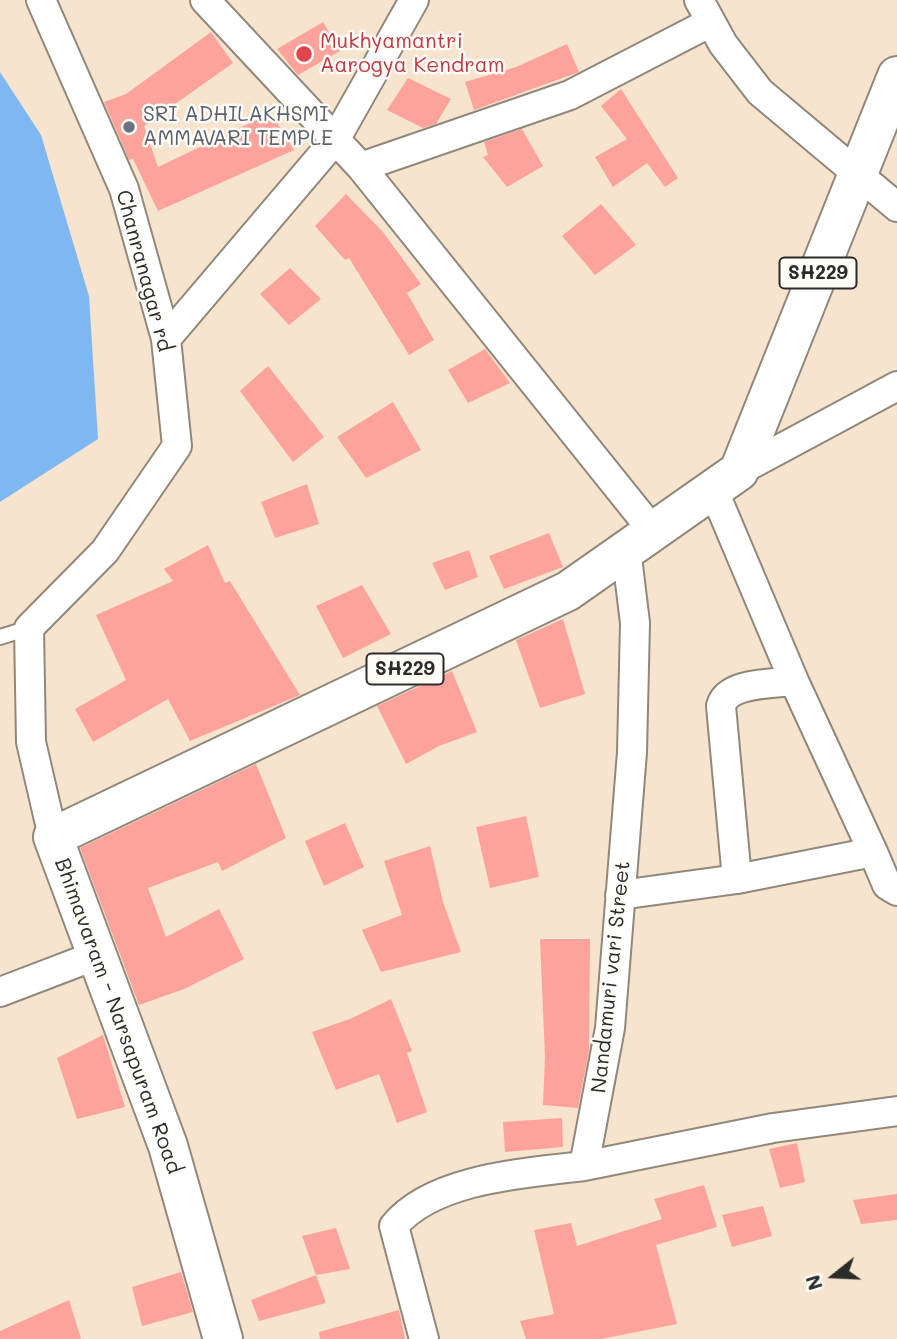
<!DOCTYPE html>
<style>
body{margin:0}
#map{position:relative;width:897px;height:1339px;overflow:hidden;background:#f7e4ce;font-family:Mali,sans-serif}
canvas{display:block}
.north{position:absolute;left:799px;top:1241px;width:70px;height:70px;-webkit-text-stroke:5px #fdfcf7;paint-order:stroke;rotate:252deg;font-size:19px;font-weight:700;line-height:28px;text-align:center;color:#2b2b2b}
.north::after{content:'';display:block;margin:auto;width:24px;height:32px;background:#2b2b2b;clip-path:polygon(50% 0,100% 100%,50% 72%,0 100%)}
</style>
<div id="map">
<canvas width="897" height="1339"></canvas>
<div class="north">N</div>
</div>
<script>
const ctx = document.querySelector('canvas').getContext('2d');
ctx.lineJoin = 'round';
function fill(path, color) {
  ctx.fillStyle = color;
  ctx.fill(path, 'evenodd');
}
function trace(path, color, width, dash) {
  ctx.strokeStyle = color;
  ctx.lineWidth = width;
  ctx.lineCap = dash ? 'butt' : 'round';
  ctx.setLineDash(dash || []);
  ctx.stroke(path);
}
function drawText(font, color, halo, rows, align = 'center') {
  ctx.font = font + ' Mali,sans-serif';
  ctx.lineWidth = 5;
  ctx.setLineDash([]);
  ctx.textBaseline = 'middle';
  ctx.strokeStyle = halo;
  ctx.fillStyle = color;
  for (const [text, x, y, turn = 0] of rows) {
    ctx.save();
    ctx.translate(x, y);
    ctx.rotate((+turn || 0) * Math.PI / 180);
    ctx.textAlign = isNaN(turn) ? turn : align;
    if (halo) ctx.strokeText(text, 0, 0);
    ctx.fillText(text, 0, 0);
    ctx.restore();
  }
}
const water = new Path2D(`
 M0 72 41 135 89 296 98 439 0 502Z`);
const building = new Path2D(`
 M323 22 340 51 298 75 277 49Z
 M211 32 233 63 144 126 158 167 271 113 294 150 158 211 133 159 129 160 104 102 126 94Z
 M567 44 579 72 474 110 465 82 516 67Z
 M408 78 451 99 436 124 423 128 387 110Z
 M621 89 678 178 665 187 647 163 613 187 595 157 627 139 601 106Z
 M522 129 543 166 507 187 483 157 488 155 484 142Z
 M346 194 383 232 421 284 407 293 434 340 409 355 349 258 345 260 315 226Z
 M601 204 636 245 595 275 562 236Z
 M290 268 321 299 289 325 260 294Z
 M485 349 510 383 468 403 448 370Z
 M268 366 324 437 293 462 240 391Z
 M393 402 421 450 366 478 337 437Z
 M307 484 319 524 275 538 261 502Z
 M549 533 563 567 504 589 489 556Z
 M208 545 225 583 230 581 300 695 190 741 168 699 93 742 75 709 126 680 96 615 173 581 164 569Z
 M469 550 478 577 445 590 432 563Z
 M362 585 391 634 343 658 316 606Z
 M563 619 585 694 540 708 516 640Z
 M452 671 477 732 439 746 406 764 377 706Z
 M256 764 286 838 222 871 218 862 148 888 166 937 219 909 244 959 184 989 139 1005 80 848Z
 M526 816 539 877 490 888 476 827Z
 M345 823 364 867 324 886 305 841Z
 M430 846 443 902 461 952 381 972 362 930 402 915 384 861Z
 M540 939H590L589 1050 578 1108 543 1105 545 1057Z
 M391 999 412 1051 407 1053 427 1112 397 1123 379 1074 336 1090 312 1032 350 1019Z
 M103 1035 125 1107 77 1119 57 1058Z
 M562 1118 563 1147 505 1152 503 1122Z
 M797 1143 805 1182 780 1188 769 1149Z
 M704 1185 717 1227 656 1245 677 1324 601 1339H526L520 1321 554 1314 534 1230 571 1223 577 1246 662 1219 654 1199Z
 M897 1194V1220L861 1224 853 1200Z
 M763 1206 772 1236 732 1247 722 1215Z
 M336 1228 350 1269 316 1275 302 1236Z
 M181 1272 193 1312 142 1326 132 1287Z
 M316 1275 326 1303 259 1321 251 1300Z
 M69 1300 81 1339H0V1331Z
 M399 1310 405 1339H320L319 1332Z`);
const lane = new Path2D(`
 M0 637 29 628`);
const street = new Path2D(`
 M41 0 124 189 166 339 177 446 105 551 29 628 31 742 53 837
 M205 0 361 167 653 531
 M699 0 723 44 760 92 897 207
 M361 167 570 95 711 22
 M166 339 335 140 414 0
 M739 471 897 386
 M713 489 794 681 873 852
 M737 879 721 706C727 682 772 684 794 681
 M620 895 737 879 873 852 887 885 897 891
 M0 992 97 955
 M584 1166 773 1128 897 1111
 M424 1339 394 1226C433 1178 526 1173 584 1166L610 1028 632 752 635 623 626 549`);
const primary = new Path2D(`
 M223 1339 168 1146 53 837 568 591 739 471 897 76`);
const markers = [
 [304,54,9,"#e0444e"],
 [129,127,7,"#6b7280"]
];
const shields = [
 [818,273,77],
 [405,669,77]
];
const shieldNames = [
 ["SH229",818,273],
 ["SH229",405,669]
];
const healthNames = [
 ["Mukhyamantri",320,42],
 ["Aarogya Kendram",320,66]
];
const worshipNames = [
 ["SRI ADHILAKHSMI",143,115],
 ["AMMAVARI TEMPLE",143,139]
];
const streetNames = [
 ["Chanranagar rd",144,271,75],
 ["Nandamuri vari Street",611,977,-84],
 ["Bhimavaram - Narsapuram Road",118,1016,70]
];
fill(water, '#7fb8f0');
fill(building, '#fea39c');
trace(lane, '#91887c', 18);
trace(street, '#91887c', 32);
trace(primary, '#91887c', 42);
trace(lane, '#fff', 14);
trace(street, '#fff', 28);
trace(primary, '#fff', 38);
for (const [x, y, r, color] of markers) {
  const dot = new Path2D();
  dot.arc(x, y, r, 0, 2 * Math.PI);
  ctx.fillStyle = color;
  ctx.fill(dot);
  trace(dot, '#fdfcf7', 2.5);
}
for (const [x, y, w] of shields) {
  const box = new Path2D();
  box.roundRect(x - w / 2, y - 15.5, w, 31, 5);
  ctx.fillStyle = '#fdfcf7';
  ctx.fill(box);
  trace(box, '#2b2b2b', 2);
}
drawText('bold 19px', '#2b2b2b', null, shieldNames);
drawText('21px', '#be3a42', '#fdfcf7', healthNames, 'left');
drawText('21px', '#5b616d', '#fdfcf7', worshipNames, 'left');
drawText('21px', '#2b2b2b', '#fdfcf7', streetNames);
</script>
